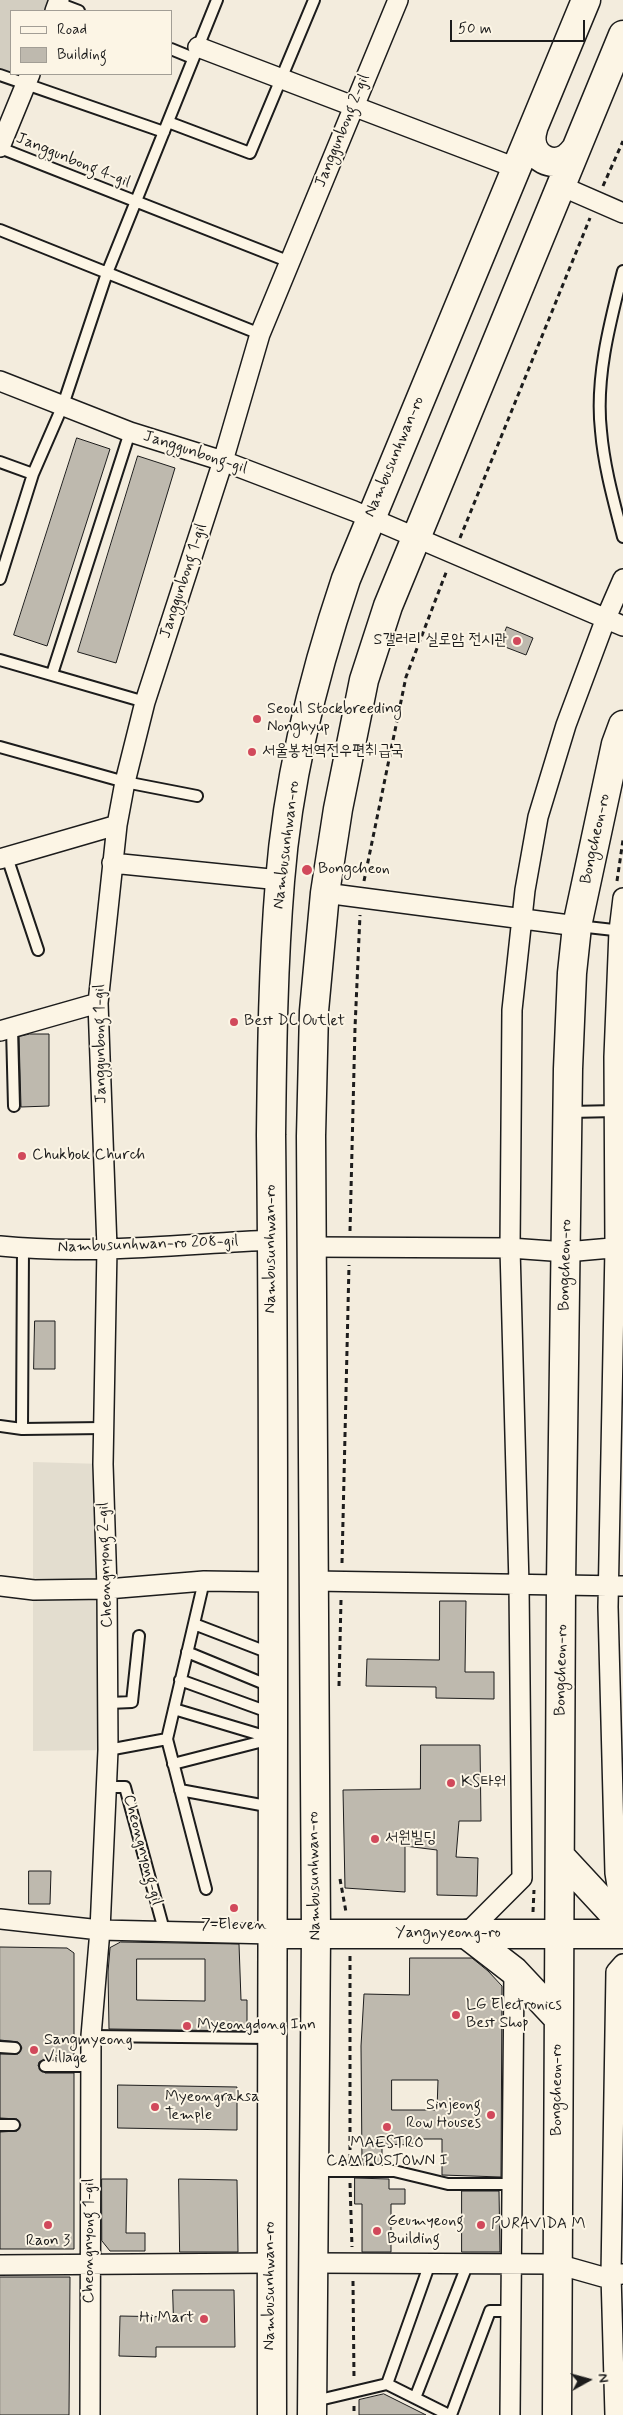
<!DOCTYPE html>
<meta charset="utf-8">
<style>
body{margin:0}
#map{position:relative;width:623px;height:2415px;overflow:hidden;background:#f3ecdd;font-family:Mynerve,sans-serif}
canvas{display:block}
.legend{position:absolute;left:10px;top:10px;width:162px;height:65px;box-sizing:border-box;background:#fcf5e5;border:1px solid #a29e95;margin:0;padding:6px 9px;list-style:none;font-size:15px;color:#1c1c1c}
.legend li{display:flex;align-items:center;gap:10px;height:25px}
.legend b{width:25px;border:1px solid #a29e95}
.north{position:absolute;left:563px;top:2355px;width:50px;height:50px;-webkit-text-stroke:4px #fcf5e5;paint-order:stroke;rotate:83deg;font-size:14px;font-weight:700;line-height:20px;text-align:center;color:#1c1c1c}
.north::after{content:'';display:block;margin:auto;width:18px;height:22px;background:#1c1c1c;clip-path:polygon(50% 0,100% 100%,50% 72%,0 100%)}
.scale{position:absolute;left:450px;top:20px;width:135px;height:22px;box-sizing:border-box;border:2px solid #1c1c1c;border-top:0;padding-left:6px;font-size:15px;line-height:18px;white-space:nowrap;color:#1c1c1c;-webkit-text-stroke:4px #fcf5e5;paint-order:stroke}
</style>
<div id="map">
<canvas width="623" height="2415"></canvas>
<ul class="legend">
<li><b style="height:6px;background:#fcf5e5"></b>Road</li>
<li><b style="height:14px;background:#beb9ae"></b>Building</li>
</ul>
<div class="north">N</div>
<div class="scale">50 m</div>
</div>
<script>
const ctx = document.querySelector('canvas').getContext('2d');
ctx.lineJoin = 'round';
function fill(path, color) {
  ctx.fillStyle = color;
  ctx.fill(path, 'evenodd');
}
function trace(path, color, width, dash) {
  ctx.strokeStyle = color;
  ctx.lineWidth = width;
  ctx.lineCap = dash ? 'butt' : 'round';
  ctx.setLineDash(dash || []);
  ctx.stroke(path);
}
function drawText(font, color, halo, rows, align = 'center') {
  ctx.font = font + ' Mynerve,"Poor Story",sans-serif';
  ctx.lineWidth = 4;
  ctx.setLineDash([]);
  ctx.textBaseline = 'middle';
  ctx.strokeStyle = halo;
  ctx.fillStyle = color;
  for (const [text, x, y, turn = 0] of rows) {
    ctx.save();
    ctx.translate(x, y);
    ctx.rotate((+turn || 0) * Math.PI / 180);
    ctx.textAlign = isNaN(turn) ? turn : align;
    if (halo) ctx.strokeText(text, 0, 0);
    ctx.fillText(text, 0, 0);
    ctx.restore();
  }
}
const built = new Path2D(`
 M33 1462 103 1464 108 1750 33 1751Z`);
const green = new Path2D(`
 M0 0H59L55 11H11V74H30L26 83 0 75Z`);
const building = new Path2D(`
 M77 438 110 449 47 646 14 635Z
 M138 456 175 468 116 663 78 652Z
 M507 627 533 638 526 655 500 645Z
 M30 1034H49V1106L21 1107 19 1037Z
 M35 1321H55V1369H34Z
 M440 1601H466L465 1672H494V1699L436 1698V1687L366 1686 367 1659 439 1660Z
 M421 1745H480L481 1821H459L456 1857 478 1858 477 1896 437 1895V1850L405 1846V1892L345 1888 343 1790 420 1789Z
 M29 1871H51L50 1904H29Z
 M121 1942 239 1944 241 2000H247V2031L109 2029 108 1972 110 1948ZM137 1959H205V2001L137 2000Z
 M0 1947 67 1948 74 1953V2059H45L39 2062 38 2066 45 2073H74V2249H0V2132L17 2131 21 2125 17 2119 0 2118V2054H18L22 2048 18 2042 0 2040Z
 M410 1958H472L488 1971 502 1986 501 2177 442 2175V2139H412V2145L382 2144V2164H362L361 2046 364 1994 409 1995ZM392 2080H438L437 2110H392Z
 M118 2085 237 2087V2130L118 2128Z
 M355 2178 389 2179V2189H405V2204H391V2252H362V2204H355Z
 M102 2179H127L126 2233H145V2251H110L102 2241Z
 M179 2179 237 2180 238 2252H180Z
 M462 2191H499L500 2252H462Z
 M0 2277H70L69 2415H0Z
 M173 2290H234L235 2347H156V2357L119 2356 120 2316 173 2317Z
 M384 2394 426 2415H359V2400Z`);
const path = new Path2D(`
 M603 186 623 141
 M460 538 590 218
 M364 881 406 677 447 570
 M617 881 623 840
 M350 1231 355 1028 360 915
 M342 1563 349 1265
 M339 1686 341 1600
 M340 1879 346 1912
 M533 1912 534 1890
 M350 2159V1956
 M350 2183 352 2247
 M353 2281 354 2379
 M354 2406V2415`);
const lane = new Path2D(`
 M58 3 79 11
 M171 49 193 58
 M0 75 164 132
 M168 122 250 153 314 0
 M0 148 290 262
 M0 230 260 334
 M623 271C610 322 595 378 601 431 604 467 614 502 623 537
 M0 462 33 474
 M0 579 33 474 63 405 107 273 217 0
 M0 660 145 702
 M52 674 130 432
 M0 747 125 782 197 796
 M7 857 38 950
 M578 926 623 931
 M12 1028 14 1106
 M569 1112 617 1111
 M0 1426 22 1429 103 1428
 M22 1429 23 1248
 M204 1581 167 1739 206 1889
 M194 1624 272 1654
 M187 1652 272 1687
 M180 1680 271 1713
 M109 1703 132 1702 139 1636
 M174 1709 271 1738
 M108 1750 167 1739
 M173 1764 271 1739
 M107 1787H125L164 1930
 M180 1790 272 1807
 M91 2036 270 2038
 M0 2047 15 2048
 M45 2066H91
 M0 2125H14
 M315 2171H394L448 2184H512
 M387 2384 430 2263
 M415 2398 468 2263
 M315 2401 387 2384 449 2415
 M451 2415 490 2311H510`);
const street = new Path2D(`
 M55 11 59 0
 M198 47 516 168
 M0 147 30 74
 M561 186 623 213
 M0 381 130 432 223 461 354 511 623 626
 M0 859 117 825
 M112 863 280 880
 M325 893 577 926
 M623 898 619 931 614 1057 615 1248 608 1607 615 1873 619 1898 623 1908
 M0 1031 98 1003
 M0 1246C90 1255 182 1244 272 1240
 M313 1247 510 1248 566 1252 623 1247
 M314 1581 623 1586
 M0 1586 34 1590 107 1589 204 1581 272 1582
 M0 1919 100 1930 273 1934
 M466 1934 522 1878 519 1585 510 1248 512 1010 525 890 538 817 566 725 606 618 623 579
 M313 2263 557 2264 603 2277 622 2274
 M0 2265 271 2263
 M90 2415 91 2036 100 1930 108 1750 107 1589 103 1464 107 1248 98 1003 117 825 125 782 145 702 223 461 260 334 398 0
 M510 2415 514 1971
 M615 2415 611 2275 616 1972 623 1964`);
const secondary = new Path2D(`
 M273 1934H623`);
const primary = new Path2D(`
 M533 129C524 157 557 175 575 150
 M560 1856 611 1911 623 1918
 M466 1934 514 1971 558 2018
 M272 2415C271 1988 276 1561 271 1135 272 1050 273 966 280 881 288 778 313 677 346 579L586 0
 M312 2415 316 1934 311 1136 314 1011 325 893 338 809 364 680 388 606 623 35
 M557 2415 561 1584 568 1069 572 973 577 926 616 744 623 725`);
const markers = [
 [517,641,5,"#d1495b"],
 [257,719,5,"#d1495b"],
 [252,752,5,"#d1495b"],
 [307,870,6,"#d1495b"],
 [234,1022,5,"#d1495b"],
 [22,1156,5,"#d1495b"],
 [451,1783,5,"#d1495b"],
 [375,1839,5,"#d1495b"],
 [234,1908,5,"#d1495b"],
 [456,2015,5,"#d1495b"],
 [187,2026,5,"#d1495b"],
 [34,2050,5,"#d1495b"],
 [155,2107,5,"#d1495b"],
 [491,2115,5,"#d1495b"],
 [387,2127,5,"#d1495b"],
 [48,2225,5,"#d1495b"],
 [481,2225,5,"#d1495b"],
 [377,2231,5,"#d1495b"],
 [204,2319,5,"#d1495b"]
];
const streetNames = [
 ["Janggunbong 2-gil",343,131,-68],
 ["Janggunbong 4-gil",73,161,22],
 ["Janggunbong-gil",195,453,18],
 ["Nambusunhwan-ro",395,457,-67],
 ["Janggunbong 1-gil",184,581,-72],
 ["Bongcheon-ro",596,839,-78],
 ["Nambusunhwan-ro",287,845,-83],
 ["Janggunbong 1-gil",101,1044,-91],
 ["Nambusunhwan-ro 208-gil",148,1245,-2],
 ["Nambusunhwan-ro",272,1249,-90],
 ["Bongcheon-ro",566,1265,-89],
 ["Cheongnyong 2-gil",106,1565,-92],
 ["Bongcheon-ro",562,1670,-89],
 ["Cheongnyong-gil",142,1850,75],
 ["Nambusunhwan-ro",315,1876,-91],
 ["Yangnyeong-ro",448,1934],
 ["Bongcheon-ro",558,2090,-90],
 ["Cheongnyong 1-gil",90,2241,-90],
 ["Nambusunhwan-ro",271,2286,-90]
];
const poiNames = [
 ["S갤러리 실로암 전시관",507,641,"right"],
 ["Seoul Stockbreeding",267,710],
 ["Nonghyup",267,728],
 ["서울봉천역전우편취급국",262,752],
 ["Bongcheon",318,870],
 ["Best DC Outlet",244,1022],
 ["Chukbok Church",32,1156],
 ["KS타워",461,1783],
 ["서원빌딩",385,1839],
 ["7-Eleven",234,1926,"center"],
 ["LG Electronics",466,2006],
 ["Best Shop",466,2024],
 ["Myeongdong Inn",197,2026],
 ["Sangmyeong",44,2041],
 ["Village",44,2059],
 ["Myeongraksa",165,2098],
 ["Temple",165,2116],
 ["Sinjeong",481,2106,"right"],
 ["Row Houses",481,2124,"right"],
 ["MAESTRO",387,2144,"center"],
 ["CAMPUSTOWN I",387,2162,"center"],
 ["Geumyeong",387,2222],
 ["Building",387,2240],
 ["PURAVIDA M",491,2225],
 ["Raon 3",48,2242,"center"],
 ["Hi Mart",194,2319,"right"]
];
fill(built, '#e3ddcf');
fill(green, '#d3cec1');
fill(building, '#beb9ae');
trace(building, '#1c1c1c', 1);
trace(lane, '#1c1c1c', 14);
trace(street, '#1c1c1c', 22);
trace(secondary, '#1c1c1c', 31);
trace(primary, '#1c1c1c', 31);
trace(path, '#1c1c1c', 3, [5, 4]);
trace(lane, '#fcf5e5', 10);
trace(street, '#fcf5e5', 19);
trace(secondary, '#fcf5e5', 28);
trace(primary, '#fcf5e5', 28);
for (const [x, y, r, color] of markers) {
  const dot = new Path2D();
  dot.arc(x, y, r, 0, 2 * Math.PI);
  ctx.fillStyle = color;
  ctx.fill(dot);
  trace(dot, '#fcf5e5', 2);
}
drawText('16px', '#1c1c1c', '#fcf5e5', streetNames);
drawText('16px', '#1c1c1c', '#fcf5e5', poiNames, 'left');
</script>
